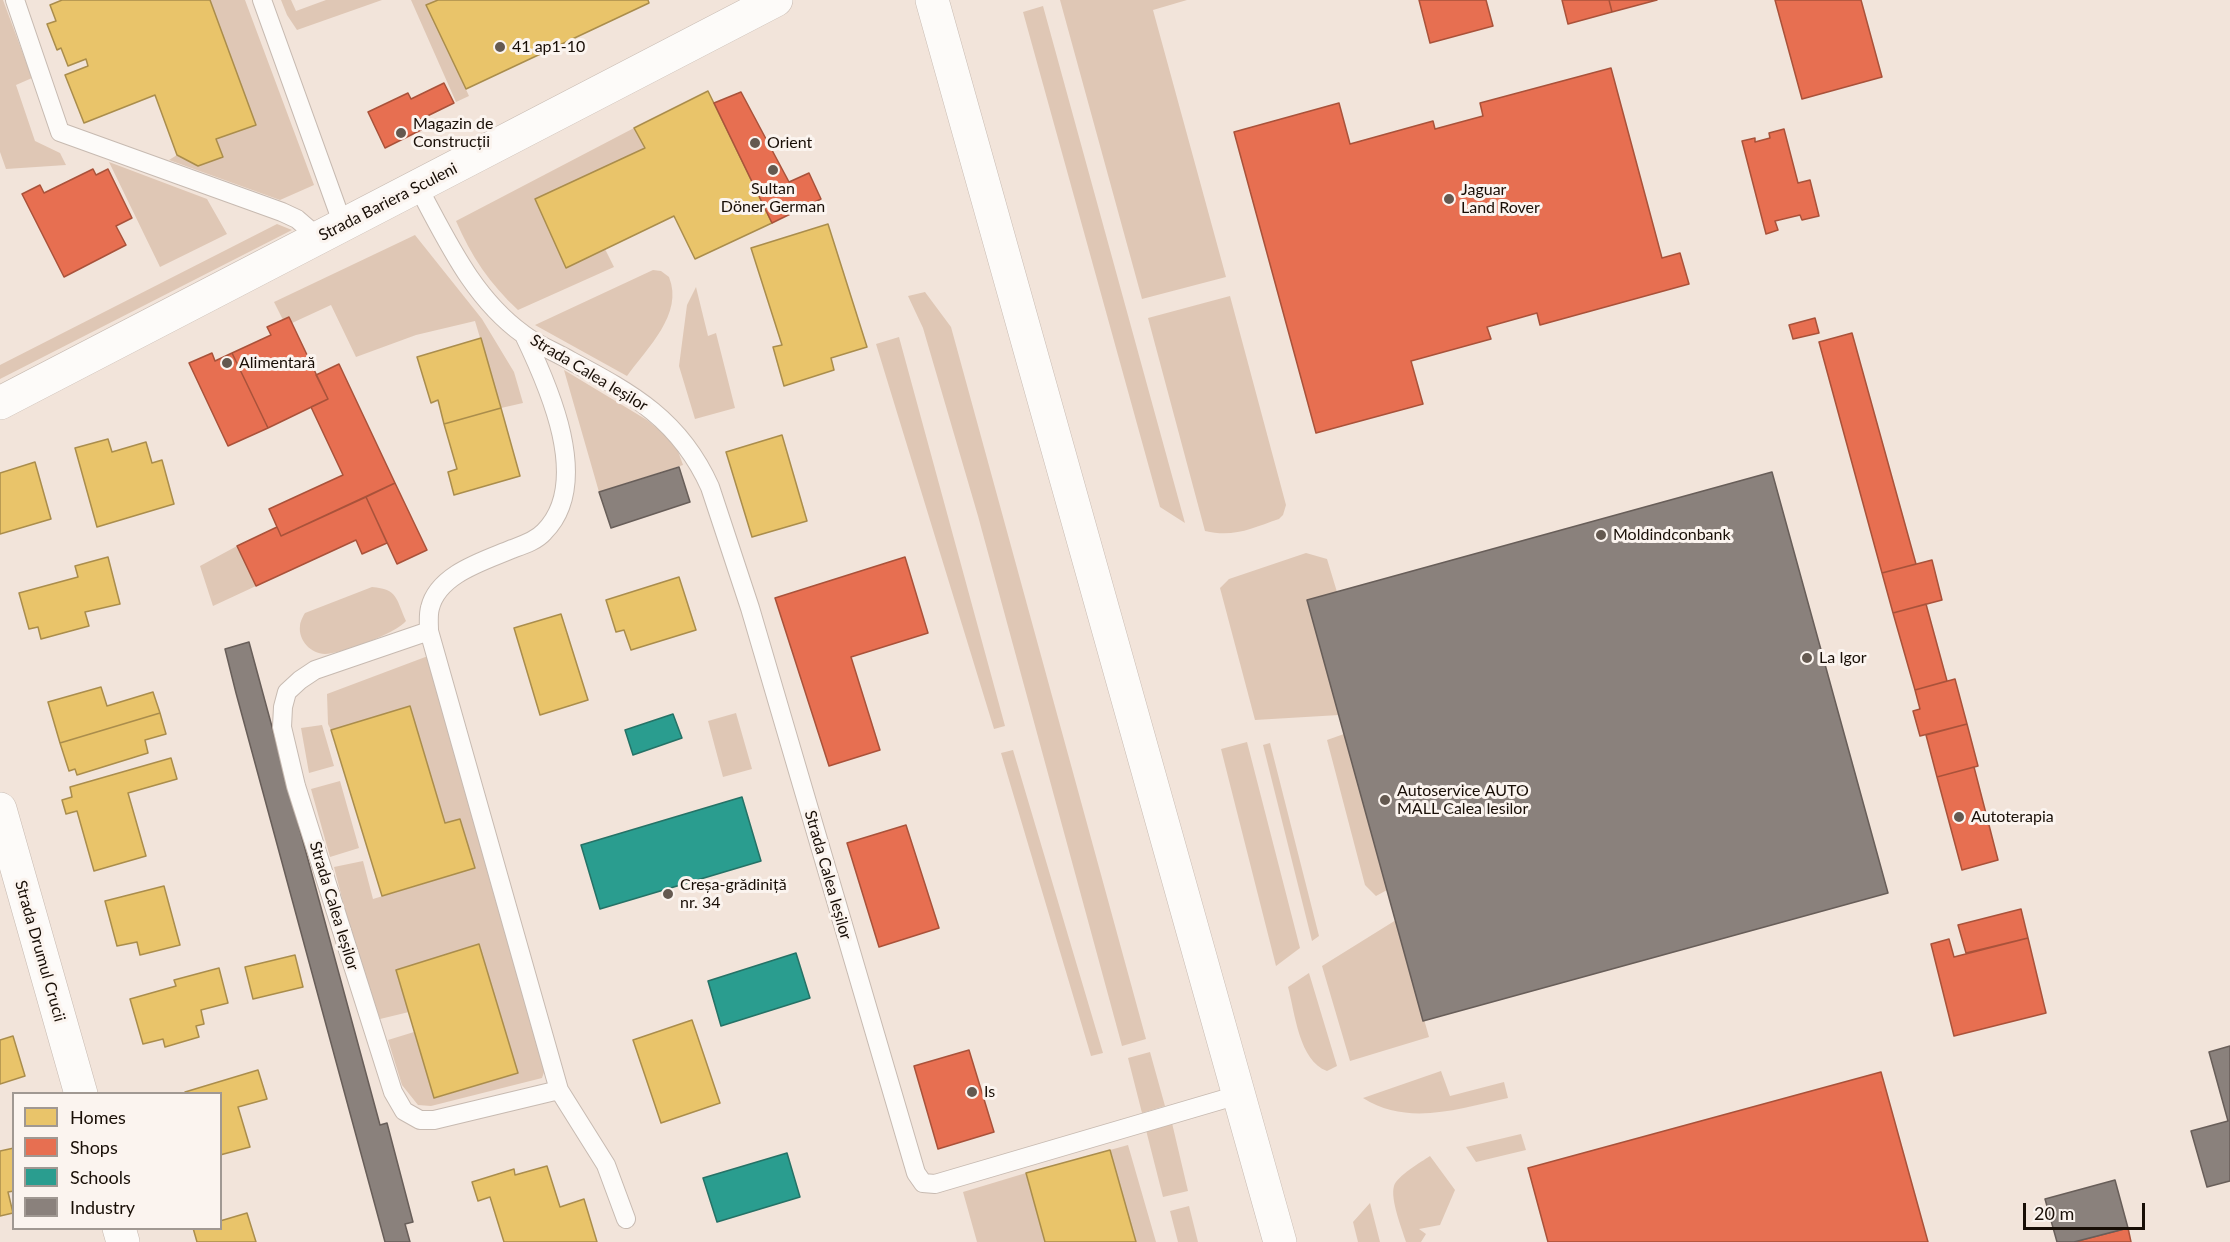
<!DOCTYPE html>
<meta charset="utf-8">
<style>
body{margin:0}
#map{position:relative;width:2230px;height:1242px;overflow:hidden;background:#f2e4da;font-family:Lato,sans-serif}
canvas{display:block}
.legend{position:absolute;left:12px;top:1092px;width:210px;height:138px;box-sizing:border-box;background:#fbf4ef;border:2px solid #a09892;margin:0;padding:8px 10px;list-style:none;font-size:18px;color:#180e06}
.legend li{display:flex;align-items:center;gap:12px;height:30px}
.legend b{width:30px;border:2px solid #a09892}
.scale{position:absolute;left:2023px;top:1203px;width:122px;height:27px;box-sizing:border-box;border:3px solid #180e06;border-top:0;padding-left:8px;font-size:18px;line-height:21px;white-space:nowrap;color:#180e06;-webkit-text-stroke:4px #fbf4ef;paint-order:stroke}
</style>
<div id="map">
<canvas width="2230" height="1242"></canvas>
<ul class="legend">
<li><b style="height:16px;background:#e9c46a"></b>Homes</li>
<li><b style="height:16px;background:#e76f51"></b>Shops</li>
<li><b style="height:16px;background:#2a9d8f"></b>Schools</li>
<li><b style="height:16px;background:#8a817c"></b>Industry</li>
</ul>
<div class="scale">20 m</div>
</div>
<script>
const ctx = document.querySelector('canvas').getContext('2d');
ctx.lineJoin = 'round';
function fill(path, color) {
  ctx.fillStyle = color;
  ctx.fill(path, 'evenodd');
}
function trace(path, color, width, dash) {
  ctx.strokeStyle = color;
  ctx.lineWidth = width;
  ctx.lineCap = dash ? 'butt' : 'round';
  ctx.setLineDash(dash || []);
  ctx.stroke(path);
}
function drawText(font, color, halo, rows, align = 'center') {
  ctx.font = font + ' Lato,sans-serif';
  ctx.lineWidth = 6;
  ctx.setLineDash([]);
  ctx.textBaseline = 'middle';
  ctx.strokeStyle = halo;
  ctx.fillStyle = color;
  for (const [text, x, y, turn = 0] of rows) {
    ctx.save();
    ctx.translate(x, y);
    ctx.rotate((+turn || 0) * Math.PI / 180);
    ctx.textAlign = isNaN(turn) ? turn : align;
    if (halo) ctx.strokeText(text, 0, 0);
    ctx.fillText(text, 0, 0);
    ctx.restore();
  }
}
const green = new Path2D(`
 M0 0H3L32 78 16 85 35 141 60 153 66 165 6 169 0 152Z
 M210 0H245L314 185 280 200 169 160 177 155 198 166 223 157 216 139 255 125Z
 M281 0H291L296 11 326 0H382L297 30 287 15Z
 M411 0H438L427 5 469 96 456 102Z
 M1060 0H1187L1153 10 1226 277 1142 299Z
 M1043 6 1185 523 1160 507 1023 12Z
 M634 128 645 148 536 199 566 268 605 249 614 267 518 310C490 284 471 256 456 221Z
 M109 162 207 199 227 234 160 267Z
 M277 224 292 230 0 379V365Z
 M415 235 482 319 514 372 523 403 501 408 475 321 416 335 356 357 331 305 292 323 289 317 283 320 274 302Z
 M653 270 661 271 669 277C684 314 647 348 627 376L535 325Z
 M696 287 708 336 716 333 735 408 695 419 679 366 687 305Z
 M925 292 951 327 1146 1039 1122 1046 978 516 923 328 908 296Z
 M1230 296 1286 505 1283 515 1279 519C1252 528 1234 538 1205 531L1148 318Z
 M899 337 1005 726 994 729 876 344Z
 M564 370 647 420 675 443 683 465 599 492Z
 M237 546 256 586 213 606 200 566Z
 M1306 553 1327 559 1337 592 1307 600 1339 715 1255 720 1220 588 1229 579Z
 M372 587C398 589 396 599 406 621 397 633 340 654 325 654 311 654 298 640 300 626 300 622 303 616 305 613Z
 M428 656 495 899 546 1066 542 1078 431 1106 418 1105 402 1085 388 1040 414 1032 435 1098 518 1073 479 944 396 970 409 1012 380 1019 354 945 334 867 363 861 373 899 475 868 460 819 445 823 410 707 331 730 328 724 327 694Z
 M736 713 752 769 723 777 708 721Z
 M322 725 334 766 309 773 301 728Z
 M1344 734 1387 890 1376 896 1365 885 1327 740Z
 M1247 742 1300 948 1276 966 1221 749Z
 M1270 743 1319 936 1312 941 1263 745Z
 M1013 750 1103 1053 1091 1056 1001 753Z
 M340 781 359 848 330 857 311 789Z
 M1396 920 1429 1037 1350 1061 1322 966Z
 M1309 973 1337 1066 1327 1071C1299 1061 1295 1013 1288 987Z
 M1150 1052 1165 1106 1142 1113 1128 1058Z
 M1441 1071 1450 1096 1504 1082 1508 1098C1460 1108 1409 1127 1363 1098Z
 M1172 1123 1188 1191 1163 1197 1146 1130Z
 M1521 1134 1526 1150 1476 1162 1466 1147Z
 M1128 1145 1156 1242H1136L1110 1150Z
 M1430 1156 1455 1190 1440 1225 1419 1229 1426 1234 1421 1242H1406C1402 1229 1390 1199 1394 1186 1397 1176 1421 1162 1430 1156Z
 M1026 1173 1045 1242H977L963 1192Z
 M1370 1203 1380 1242H1358L1353 1222Z
 M1189 1206 1198 1242H1178L1170 1211Z`);
const homes = new Path2D(`
 M62 0H210L256 125 216 139 223 157 198 166 177 155 155 95 84 123 65 75 88 66 86 59 68 66 61 48 57 50 47 24 56 21 50 5Z
 M438 0H648L649 3 466 89 426 5Z
 M708 91 772 223 695 259 674 216 566 268 535 199 645 148 634 128Z
 M828 224 867 347 831 358 834 370 784 386 773 347 782 345 751 248Z
 M481 338 501 408 444 424 438 400 431 403 417 357Z
 M501 408 520 476 454 495 448 472 457 469 444 424Z
 M782 435 807 521 752 537 726 452Z
 M108 439 112 452 146 442 152 463 162 460 174 504 97 527 75 448Z
 M35 462 51 519 0 534V473Z
 M108 557 120 604 85 612 89 626 41 639 38 627 29 629 19 593 78 577 75 566Z
 M679 577 696 630 631 650 624 630 616 632 606 600Z
 M561 614 588 700 540 715 514 628Z
 M101 687 107 706 153 692 160 713 60 743 48 702Z
 M410 706 445 823 460 819 475 868 382 896 331 730Z
 M160 713 166 734 145 740 148 753 77 775 75 769 69 771 60 743Z
 M171 758 177 779 128 793 146 856 94 871 77 811 66 814 62 800 72 797 70 787Z
 M164 886 180 945 140 955 137 942 117 946 105 901Z
 M479 944 518 1073 434 1098 396 970Z
 M295 955 303 987 253 999 245 967Z
 M219 968 228 1003 201 1010 204 1024 196 1026 199 1037 165 1047 163 1039 143 1044 130 999 176 986 174 980Z
 M692 1020 720 1103 661 1123 633 1040Z
 M13 1036 25 1076 0 1084V1040Z
 M258 1070 267 1099 238 1107 250 1147 220 1155V1094H185V1092Z
 M14 1148V1191L8 1192 13 1213 0 1216V1151Z
 M1110 1150 1136 1242H1045L1026 1173Z
 M547 1166 560 1207 584 1199 597 1242H504L490 1197 478 1201 472 1182 514 1169 515 1175Z
 M247 1213 256 1242H197L193 1228H220V1221Z`);
const shops = new Path2D(`
 M1419 0H1486L1493 26 1430 43Z
 M1562 0H1609L1612 12 1568 24Z
 M1609 0H1657L1612 12Z
 M1775 0H1861L1882 77 1802 99Z
 M1611 68 1662 258 1680 253 1689 284 1540 325 1537 313 1487 327 1491 339 1411 361 1423 404 1316 433 1234 132 1339 103 1350 144 1433 121 1435 129 1483 116 1480 103Z
 M444 83 454 103 417 121 421 130 385 148 368 112 408 93 411 99Z
 M741 92 789 182 809 173 821 199 772 223 714 103Z
 M1784 129 1798 183 1810 180 1819 216 1802 220 1800 215 1775 221 1778 230 1766 234 1742 141 1755 138V142L1770 138 1769 133Z
 M93 169 96 175 108 169 132 218 116 226 126 245 64 277 22 194 40 185 44 193Z
 M289 317 328 399 268 428 232 353 271 335 267 327Z
 M1815 318 1819 333 1793 339 1789 325Z
 M1852 333 1916 564 1882 573 1819 342Z
 M212 353 215 361 232 353 268 428 228 446 189 363Z
 M339 364 395 483 281 536 269 509 343 475 311 407 328 399 316 375Z
 M395 483 427 550 397 564 366 497Z
 M366 497 387 543 362 554 356 540 256 586 237 546 277 527 281 536Z
 M905 557 928 633 851 657 880 750 829 766 775 598Z
 M1932 560 1942 600 1893 613 1882 573Z
 M1926 604 1947 681 1915 690 1893 613Z
 M1955 679 1967 724 1920 736 1913 711 1920 709 1915 690Z
 M1967 724 1978 766 1937 777 1926 735Z
 M1974 767 1998 860 1962 870 1937 777Z
 M906 825 939 928 879 947 847 843Z
 M2021 909 2028 938 1966 953 1958 925Z
 M2028 938 2046 1013 1954 1036 1931 944 1949 939 1954 957Z
 M969 1050 994 1132 938 1149 914 1066Z
 M1881 1072 1928 1242H1548L1528 1168Z
 M2128 1228 2131 1242H2074Z`);
const schools = new Path2D(`
 M673 714 682 738 633 755 625 730Z
 M742 797 761 861 600 909 581 845Z
 M796 953 810 998 721 1026 708 981Z
 M787 1153 800 1197 717 1222 703 1178Z`);
const industry = new Path2D(`
 M679 467 690 502 611 528 599 492Z
 M1772 472 1888 893 1423 1021 1307 600Z
 M249 642 380 1125 387 1123 413 1222 405 1224 410 1242H385L236 693 225 649Z
 M2230 1046V1181L2207 1187 2191 1131 2228 1121 2209 1052Z
 M2115 1180 2128 1228 2074 1242H2057L2045 1199Z`);
const service = new Path2D(`
 M15 0 60 132 282 212 297 219 319 238
 M262 0 343 225
 M418 187C447 240 472 297 523 334 537 345 556 352 571 361 633 394 680 420 710 487L750 608 916 1173 923 1183 935 1184 1238 1095
 M524 335C548 385 593 483 544 532 536 541 523 545 512 549 484 561 438 574 430 608 428 615 429 624 429 631L559 1090 606 1165 626 1219
 M429 631 315 670 300 680 287 692 283 707 282 727 296 786 393 1092 404 1111 420 1120H434L559 1090`);
const minor = new Path2D(`
 M0 809 81 1094
 M119 1228 123 1242`);
const secondary = new Path2D(`
 M0 403 776 0`);
const primary = new Path2D(`
 M932 0 1280 1242`);
const markers = [
 [500,47,6,"#645950"],
 [401,133,6,"#645950"],
 [755,143,6,"#645950"],
 [773,170,6,"#645950"],
 [1449,199,6,"#645950"],
 [227,363,6,"#645950"],
 [1601,535,6,"#645950"],
 [1807,658,6,"#645950"],
 [1385,800,6,"#645950"],
 [1959,817,6,"#645950"],
 [668,894,6,"#645950"],
 [972,1092,6,"#645950"]
];
const poiNames = [
 ["41 ap1-10",512,47],
 ["Magazin de",413,124],
 ["Construcții",413,142],
 ["Orient",767,143],
 ["Sultan",773,189,"center"],
 ["Döner German",773,207,"center"],
 ["Jaguar",1461,190],
 ["Land Rover",1461,208],
 ["Alimentară",239,363],
 ["Moldindconbank",1613,535],
 ["La Igor",1819,658],
 ["Autoservice AUTO",1397,791],
 ["MALL Calea Iesilor",1397,809],
 ["Autoterapia",1971,817],
 ["Creșa-grădiniță",680,885],
 ["nr. 34",680,903],
 ["Is",984,1092]
];
const streetNames = [
 ["Strada Bariera Sculeni",388,202,-27],
 ["Strada Calea Ieșilor",589,373,31],
 ["Strada Calea Ieșilor",828,875,74],
 ["Strada Calea Ieșilor",334,906,73],
 ["Strada Drumul Crucii",40,951,74]
];
fill(green, '#dfc7b5');
fill(homes, '#e9c46a');
trace(homes, '#aa8d4c', 1.5);
fill(shops, '#e76f51');
trace(shops, '#a9523a', 1.5);
fill(schools, '#2a9d8f');
trace(schools, '#257266', 1.5);
fill(industry, '#8a817c');
trace(industry, '#685e59', 1.5);
trace(service, '#c7bab1', 20);
trace(minor, '#c7bab1', 34);
trace(secondary, '#c7bab1', 34);
trace(primary, '#c7bab1', 34);
trace(service, '#fdfbf9', 18);
trace(minor, '#fdfbf9', 33);
trace(secondary, '#fdfbf9', 33);
trace(primary, '#fdfbf9', 33);
for (const [x, y, r, color] of markers) {
  const dot = new Path2D();
  dot.arc(x, y, r, 0, 2 * Math.PI);
  ctx.fillStyle = color;
  ctx.fill(dot);
  trace(dot, '#fbf4ef', 2);
}
drawText('16px', '#180e06', '#fbf4ef', poiNames, 'left');
drawText('16px', '#180e06', '#fbf4ef', streetNames);
</script>
